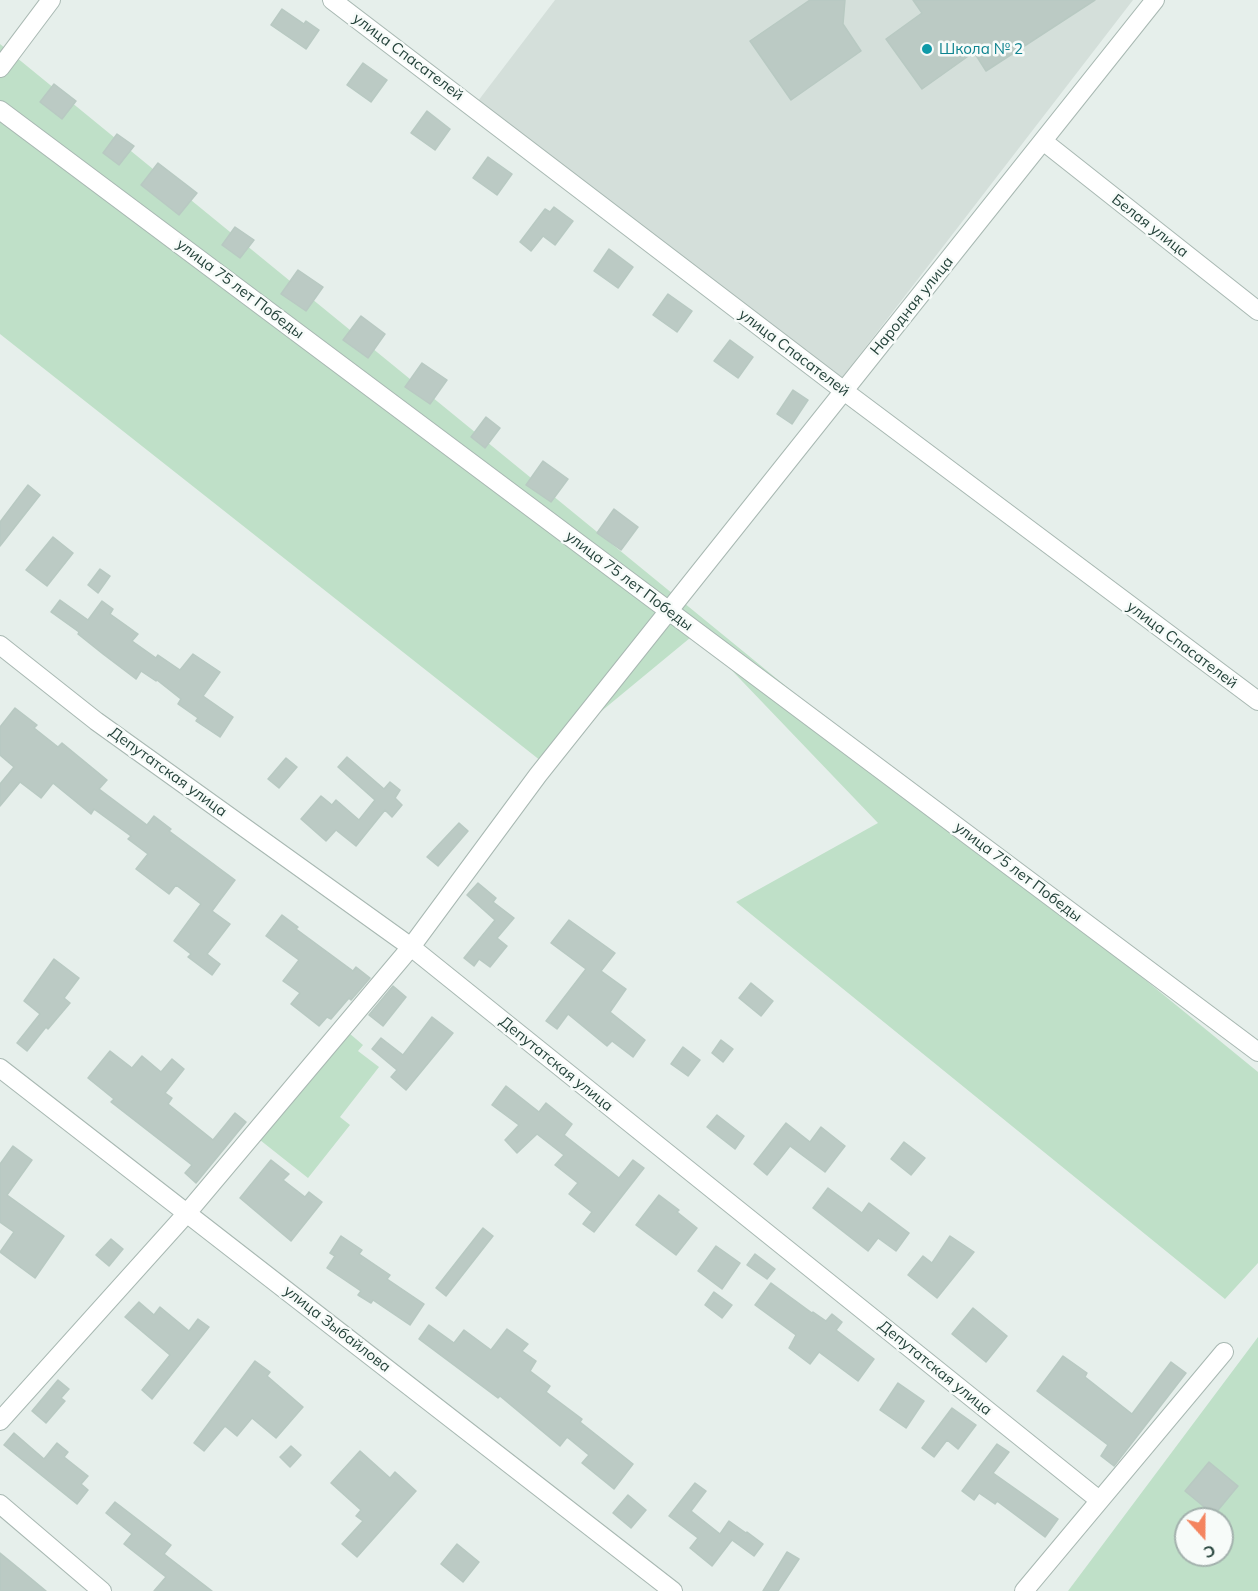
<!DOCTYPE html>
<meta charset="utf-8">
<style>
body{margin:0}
#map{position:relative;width:1258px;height:1591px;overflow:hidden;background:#e6efeb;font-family:Mulish,sans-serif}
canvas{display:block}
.north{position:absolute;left:1174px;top:1507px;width:60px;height:60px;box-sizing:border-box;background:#f7fbf9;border:2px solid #a3b1ad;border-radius:50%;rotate:159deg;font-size:16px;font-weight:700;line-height:24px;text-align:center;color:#24423a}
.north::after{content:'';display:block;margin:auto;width:21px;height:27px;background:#f4845f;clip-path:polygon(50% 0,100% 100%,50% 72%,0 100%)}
</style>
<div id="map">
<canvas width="1258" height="1591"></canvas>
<div class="north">С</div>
</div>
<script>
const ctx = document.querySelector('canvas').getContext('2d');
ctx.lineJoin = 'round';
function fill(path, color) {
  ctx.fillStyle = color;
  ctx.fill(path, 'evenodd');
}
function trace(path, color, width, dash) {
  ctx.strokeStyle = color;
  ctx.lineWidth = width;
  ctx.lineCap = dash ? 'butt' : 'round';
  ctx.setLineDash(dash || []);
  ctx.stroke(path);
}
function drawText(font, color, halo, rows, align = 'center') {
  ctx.font = font + ' Mulish,sans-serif';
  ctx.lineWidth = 5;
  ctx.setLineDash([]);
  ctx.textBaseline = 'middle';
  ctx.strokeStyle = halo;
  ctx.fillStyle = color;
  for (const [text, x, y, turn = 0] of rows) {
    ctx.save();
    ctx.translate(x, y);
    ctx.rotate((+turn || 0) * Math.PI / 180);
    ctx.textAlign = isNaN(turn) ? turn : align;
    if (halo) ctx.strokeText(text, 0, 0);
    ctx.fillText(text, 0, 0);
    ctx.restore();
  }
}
const built = new Path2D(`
 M555 0H1133L841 379 478 101Z`);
const green = new Path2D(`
 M0 44 1258 1072V1263L1225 1299 736 902 878 823 696 633 541 761 0 334Z
 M349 1033 363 1045 358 1051 379 1067 340 1117 350 1125 308 1178 260 1140Z
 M1258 1337V1591H1068ZM1186 1519H1222V1555H1186Z`);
const building = new Path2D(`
 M810 0H845L843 24 861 51 791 100 750 41Z
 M913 0H1095L986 71 974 52 922 89 886 39 922 13Z
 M282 9 304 24 306 21 319 30 306 49 271 25Z
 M363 63 387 80 371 102 347 85Z
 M54 84 76 101 62 119 40 102Z
 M427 111 450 129 435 150 411 133Z
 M117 134 134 146 119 165 103 153Z
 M488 157 512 174 497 195 473 178Z
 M158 163 197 193 179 215 141 185Z
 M554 207 573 221 555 245 543 236 531 251 520 242 545 209 550 212Z
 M235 227 254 240 240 258 222 245Z
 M609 249 633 267 618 288 594 271Z
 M298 270 323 287 306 311 281 294Z
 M668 294 692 311 677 332 653 315Z
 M361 316 385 334 368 358 343 340Z
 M730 340 753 357 738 378 714 361Z
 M422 363 447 380 430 404 405 387Z
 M793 390 808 400 792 424 777 414Z
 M486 417 500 428 485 448 471 437Z
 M543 461 568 479 551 502 526 485Z
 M28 485 40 495 0 546V522Z
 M614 509 638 527 621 550 597 533Z
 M53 537 73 553 47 586 26 570Z
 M100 569 110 576 98 593 88 585Z
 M60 600 88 620 102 601 113 609 110 614 138 634 132 641 156 658 158 655 180 670 193 654 220 672 203 696 233 717 220 737 196 721 198 718 178 704 181 699 157 680 156 681 141 671 136 679 103 654 78 634 79 632 51 612Z
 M15 708 37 725 34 728 58 747 62 743 107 780 99 789 147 825 154 816 171 829 169 831 235 880 212 911 230 924 207 954 220 964 212 975 188 957 191 954 174 941 201 904 176 885 169 894 136 869 148 854 128 839 131 836 94 809 91 814 53 783 41 798 20 782 0 806V784L14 767 0 755V727Z
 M347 757 384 789 390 782 400 790 395 798 402 805 392 817 385 810 356 846 336 830 326 841 301 819 321 796 332 805 336 800 359 820 375 800 338 767Z
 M286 758 297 767 279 788 268 779Z
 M459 823 468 831 438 866 427 857Z
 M478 883 496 898 493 902 514 918 497 938 507 946 490 967 479 959 474 966 464 958 495 920 467 895Z
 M282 915 298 927 296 929 353 971 356 967 370 978 351 1000 349 998 331 1019 327 1017 319 1026 291 1004 300 993 283 981 299 960 266 936Z
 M569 920 615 953 601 971 626 989 610 1012 645 1040 633 1057 612 1041 607 1046 568 1014 557 1029 546 1021 586 969 551 943Z
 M54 959 79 978 64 998 70 1003 48 1029 46 1027 27 1051 17 1043 40 1014 24 1001Z
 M751 983 773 1001 761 1016 739 998Z
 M393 986 406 997 383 1026 369 1015Z
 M432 1017 453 1033 406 1090 391 1077 397 1070 372 1049 381 1038 403 1055Z
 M721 1040 733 1049 723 1062 712 1053Z
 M683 1047 700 1060 688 1076 671 1064Z
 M110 1051 132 1068 142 1056 161 1072 172 1059 184 1069 165 1093 172 1098 168 1104 213 1140 235 1113 246 1122 196 1183 185 1173 192 1165 111 1102 114 1099 88 1078Z
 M506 1086 539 1112 546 1103 572 1124 564 1135 619 1178 633 1160 644 1168 594 1232 583 1224 592 1212 569 1194 578 1183 555 1165 564 1155 537 1134 517 1153 505 1140 519 1125 492 1105Z
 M717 1115 744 1136 735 1149 707 1127Z
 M786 1123 810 1142 821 1127 845 1146 825 1172 790 1146 767 1175 754 1164Z
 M904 1142 925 1158 911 1175 891 1159Z
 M13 1146 32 1160 7 1195 64 1236 35 1278 0 1252 14 1232 0 1222V1164Z
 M271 1160 289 1174 283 1180 305 1197 309 1192 322 1202 291 1241 240 1198Z
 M828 1188 862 1213 869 1203 909 1233 896 1251 878 1238 868 1251 813 1208Z
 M659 1195 679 1210 677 1212 697 1228 676 1255 636 1225Z
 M483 1228 493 1236 446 1296 436 1288Z
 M341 1236 362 1250 359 1254 390 1275 387 1279 424 1304 410 1325 373 1300 371 1303 358 1295 361 1291 327 1268 335 1256 330 1253Z
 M950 1236 974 1252 937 1298 908 1275 923 1256 932 1263Z
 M111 1239 123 1249 109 1266 96 1255Z
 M716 1246 740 1263 722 1289 698 1271Z
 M755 1254 775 1269 767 1279 747 1265Z
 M771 1283 812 1313 813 1312 826 1321 832 1314 842 1322 836 1330 874 1359 858 1381 819 1352 810 1364 789 1348 796 1335 755 1305Z
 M714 1292 732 1305 722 1318 705 1305Z
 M139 1302 154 1315 160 1307 189 1331 198 1319 209 1327 152 1399 142 1390 170 1355 125 1317Z
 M973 1308 1007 1336 986 1362 952 1334Z
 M429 1325 454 1343 464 1330 491 1350 507 1329 528 1344 522 1351 536 1361 530 1371 550 1386 546 1392 582 1419 580 1422 633 1464 614 1489 582 1463 589 1455 567 1437 560 1446 500 1396 498 1398 419 1339Z
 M1063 1356 1087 1373 1085 1377 1132 1414 1171 1362 1186 1373 1114 1466 1101 1456 1108 1445 1037 1391Z
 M255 1361 270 1372 267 1376 303 1407 276 1438 252 1418 237 1436 225 1426 204 1451 194 1443Z
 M58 1380 69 1389 61 1398 65 1401 46 1423 32 1411Z
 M898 1383 924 1401 906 1428 880 1410Z
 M952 1408 976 1425 958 1449 947 1440 934 1457 922 1448Z
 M14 1433 44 1459 57 1443 68 1452 64 1457 88 1476 81 1484 88 1490 77 1504 4 1445Z
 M997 1444 1009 1452 993 1473 1058 1519 1045 1537 997 1501 995 1504 979 1493 974 1500 962 1491Z
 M291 1446 301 1455 290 1467 280 1457Z
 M360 1451 390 1478 395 1472 416 1491 357 1557 342 1544 363 1521 356 1516 361 1510 331 1483Z
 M1209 1462 1238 1486 1214 1515 1185 1491Z
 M695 1483 706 1491 691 1511 720 1534 729 1521 746 1533 747 1532 763 1544 754 1556 732 1540 712 1566 690 1548 698 1538 669 1516Z
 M628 1495 646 1510 631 1528 613 1513Z
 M115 1502 171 1545 164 1554 212 1591H154L166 1577 124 1544 132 1534 106 1513Z
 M457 1544 479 1562 463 1582 441 1564Z
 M787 1552 799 1559 778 1591H763Z
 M0 1553 22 1571 46 1591H0Z`);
const street = new Path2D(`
 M332 0 844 391 1258 701
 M0 68 51 0
 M0 110 1258 1052
 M1043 141 1258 311
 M0 645 96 721 411 947 1099 1500
 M0 1068 673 1591
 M0 1421 187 1213 411 947 538 775 1155 0
 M0 1504 102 1591
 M1024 1591 1224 1352`);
const markers = [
 [927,49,6,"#0f9aa8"]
];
const cultureNames = [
 ["Школа № 2",939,49]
];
const streetNames = [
 ["улица Спасателей",408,57,37],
 ["Белая улица",1150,226,38],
 ["улица 75 лет Победы",240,289,37],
 ["Народная улица",912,306,-51],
 ["улица Спасателей",794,353,37],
 ["улица 75 лет Победы",629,581,37],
 ["улица Спасателей",1182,645,37],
 ["Депутатская улица",168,772,36],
 ["улица 75 лет Победы",1018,872,37],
 ["Депутатская улица",556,1064,39],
 ["улица Зыбайлова",337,1329,38],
 ["Депутатская улица",935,1368,39]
];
fill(built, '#d4dfda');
fill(green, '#bfe0c8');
fill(building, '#bbcac4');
trace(building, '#b8c9c2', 1.5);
trace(street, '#a8b8b2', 20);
trace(street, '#fff', 18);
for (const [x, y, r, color] of markers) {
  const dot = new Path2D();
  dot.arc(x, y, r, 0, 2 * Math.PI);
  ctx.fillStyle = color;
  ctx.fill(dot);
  trace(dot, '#f7fbf9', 2);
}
drawText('15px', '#0d838f', '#f7fbf9', cultureNames, 'left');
drawText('15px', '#24423a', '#f7fbf9', streetNames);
</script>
